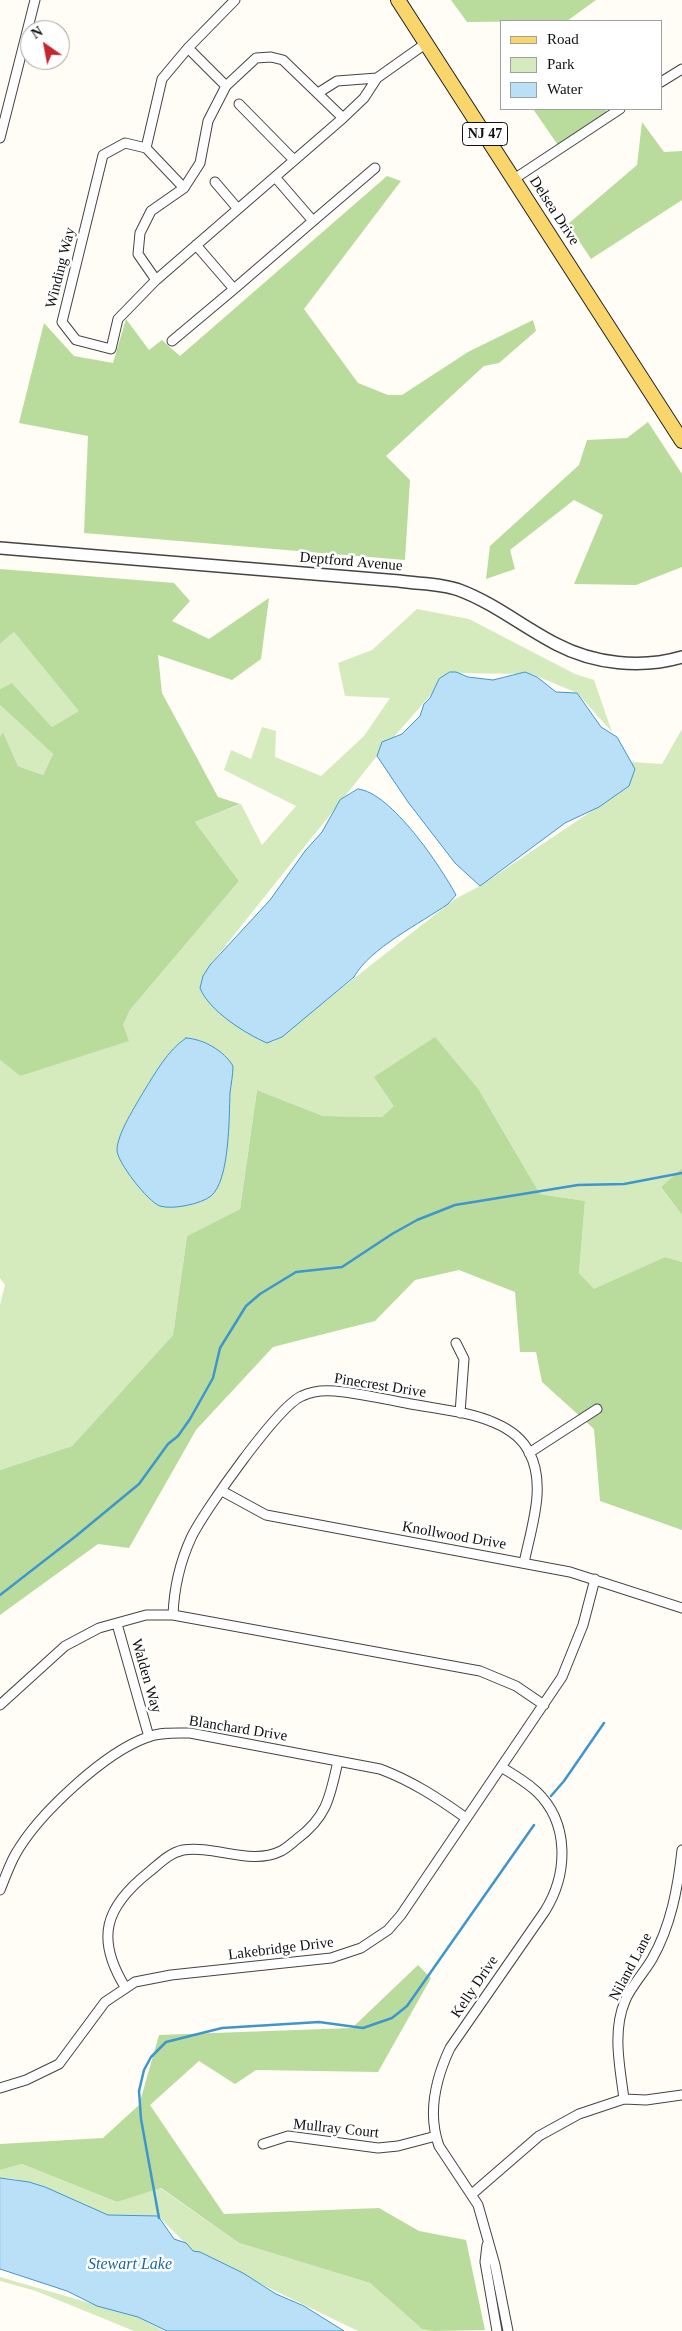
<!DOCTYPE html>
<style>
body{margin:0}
#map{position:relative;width:682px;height:2331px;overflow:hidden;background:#fffdf5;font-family:Georgia,serif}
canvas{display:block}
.legend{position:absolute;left:500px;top:20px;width:162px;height:90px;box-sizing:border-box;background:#fff;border:1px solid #a0a0a0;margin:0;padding:6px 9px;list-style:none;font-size:15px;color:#111}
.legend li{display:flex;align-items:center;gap:10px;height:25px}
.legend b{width:25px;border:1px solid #a0a0a0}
.north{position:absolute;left:20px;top:20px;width:50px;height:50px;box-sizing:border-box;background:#fff;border:1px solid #a0a0a0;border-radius:50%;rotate:327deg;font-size:14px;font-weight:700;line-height:20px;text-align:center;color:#111}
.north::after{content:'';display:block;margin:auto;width:18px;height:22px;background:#c4262e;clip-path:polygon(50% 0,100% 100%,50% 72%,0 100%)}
</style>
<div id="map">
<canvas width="682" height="2331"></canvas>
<ul class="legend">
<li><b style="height:6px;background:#f9d66b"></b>Road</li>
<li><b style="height:14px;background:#d5ebbd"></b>Park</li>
<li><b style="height:14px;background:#b9e0f7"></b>Water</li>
</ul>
<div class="north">N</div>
</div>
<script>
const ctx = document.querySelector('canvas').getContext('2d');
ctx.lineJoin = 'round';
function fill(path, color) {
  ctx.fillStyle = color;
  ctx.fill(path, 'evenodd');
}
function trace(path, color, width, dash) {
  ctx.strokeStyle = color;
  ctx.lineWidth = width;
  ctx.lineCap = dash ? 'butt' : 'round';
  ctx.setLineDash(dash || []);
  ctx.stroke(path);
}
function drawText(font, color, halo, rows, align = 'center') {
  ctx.font = font + ' Georgia,serif';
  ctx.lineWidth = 5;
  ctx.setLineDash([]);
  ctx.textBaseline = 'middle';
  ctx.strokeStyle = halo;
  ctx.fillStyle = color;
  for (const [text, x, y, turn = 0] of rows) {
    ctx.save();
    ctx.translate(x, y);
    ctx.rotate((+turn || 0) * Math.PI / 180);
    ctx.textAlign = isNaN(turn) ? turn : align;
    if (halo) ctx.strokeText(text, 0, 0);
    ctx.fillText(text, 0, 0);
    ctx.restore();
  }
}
const green = new Path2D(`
 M417 609 469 619 575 674 594 680 612 732 577 693 532 674 450 673 377 756 210 965 273 1042 455 899 480 886 629 786 632 762 662 764 682 729V1168L661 1187 682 1215V1262L665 1257 594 1290 579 1273 585 1201 540 1194 479 1090 394 1107 382 1117 323 1116 257 1090 240 1209 187 1236 173 1335 72 1446 0 1470V1305L5 1285 0 1278V1060L20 1076 123 1025 130 1010 239 881 195 822 241 804 262 845 296 806 224 770 231 750 251 759 262 727 276 731 275 757 321 776 364 736 390 698 345 696 338 663 372 650Z
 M14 632 80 711 52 727 12 683 0 689V644Z
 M0 705 53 754 43 775 18 766 3 732 0 737Z
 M22 2164 117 2202 160 2188 239 2243 370 2283 422 2329 433 2331H358L193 2251 158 2216 108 2215 15 2179 0 2178V2170Z
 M0 2277 138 2317 164 2331H134L36 2291 0 2281Z`);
const forest = new Path2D(`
 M451 0H596L567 21 467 22Z
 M533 109H605L609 115 560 148Z
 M642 122 664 152 682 151V200L591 259 568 224 637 165Z
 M387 176 401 181 304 309 358 383 388 395H402L468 352 533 320 536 331 499 363 484 366 386 456 410 480 405 560 84 533 88 436 19 423 44 323 74 356 113 363 126 319 149 350 162 340 180 356Z
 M648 422 682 474V567L636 585 574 584 603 515 574 500 510 550 515 569 486 579 490 546 579 465 587 440 627 438Z
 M0 569 174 583 190 601 172 621 209 639 269 598 261 659 232 680 158 655 162 693 218 797 240 804 195 822 239 881 130 1010 123 1025 129 1041 20 1076 0 1060V737L3 732 18 766 43 775 53 754 0 705V689L12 683 52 727 79 711 14 632 0 644Z
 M435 1037 479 1090 540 1194 585 1201 579 1273 594 1289 665 1257 682 1262V1530L600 1501 594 1429 542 1382 536 1352H520L515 1292 459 1270 415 1280 375 1321 273 1347 196 1430 129 1548 98 1544 0 1615V1470L72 1446 173 1335 187 1236 240 1209 257 1090 323 1116 382 1117 394 1106 374 1077Z
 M682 1168V1215L661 1187Z
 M418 1965 431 1978 378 2072 256 2070 235 2084 199 2061 150 2105 224 2214 379 2208 419 2231 466 2240 485 2330 433 2331 422 2329 370 2283 239 2243 161 2188 117 2202 22 2164 0 2170V2144L103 2138 139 2105 159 2035 352 2028Z`);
const water = new Path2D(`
 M450 672H456L468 677 493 680 525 672 537 677 556 692 577 693 601 727 617 737 635 769 629 786 599 807 565 823 480 886 455 863 408 802 377 756 382 742 402 734 420 716 424 704 430 698 439 679Z
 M358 789C391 792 441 867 456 895L448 904C421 923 370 948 354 977L282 1037 267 1043C246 1034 209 1011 200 988L203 976 210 965 270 900 305 851 322 832 340 800Z
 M186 1038C204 1039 224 1051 233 1066 233 1075 231 1084 230 1093 229 1116 230 1180 211 1196 201 1204 172 1210 160 1206 148 1202 117 1162 117 1150 117 1134 136 1105 144 1091 156 1072 167 1051 186 1038Z
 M0 2178 29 2182 45 2187 108 2215 158 2216 174 2239 186 2243 193 2251 200 2252 243 2273 276 2294 304 2306 344 2331H167L138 2317 97 2306 67 2291 0 2269Z`);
const stream = new Path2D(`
 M0 1595 76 1536 139 1484 168 1444 178 1436 190 1419 213 1378 220 1348 246 1306 260 1294 296 1272 342 1267 392 1234 417 1220 455 1205 578 1185 624 1184 682 1173
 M551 1796 564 1781 604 1723
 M159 2218 141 2119 139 2091 144 2070 151 2057 166 2042 222 2028 319 2022 363 2028 392 2018 407 2006 534 1825`);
const minor = new Path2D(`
 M235 0 188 48 162 79 146 148 125 143 103 155 62 322 76 340 111 349 118 319 156 280 138 254 140 233 151 211 184 188 200 163 208 121 226 86 256 58 271 57 283 60 343 118
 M188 48 226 86
 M661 82 682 69
 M318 93 337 81 377 78
 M239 104 294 160
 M0 138 35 0
 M146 148 184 188
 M514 179 620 109
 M215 182 238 209
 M313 221 375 168
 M196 245 234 289 313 221 275 177
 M156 280 343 118 364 98 377 78 425 44
 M172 341 234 289
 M456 1343 464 1359 460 1413
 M529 1453 597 1409
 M222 1491 266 1515 570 1572 682 1608
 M173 1615C174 1589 180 1562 191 1538 204 1511 278 1406 302 1396 312 1391 324 1390 335 1391 359 1393 383 1399 406 1403 435 1409 468 1411 495 1423 509 1429 522 1438 529 1452 547 1485 531 1528 524 1563
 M117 1624 149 1737
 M0 1705 65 1646 99 1628 146 1615H173L480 1671 516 1686 544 1705
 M501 1767C513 1774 526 1782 536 1791 570 1823 568 1874 545 1911L450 2048C436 2078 427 2113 439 2146L478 2205 495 2265 508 2331
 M0 1890C5 1878 9 1866 15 1855 38 1814 105 1752 148 1737 161 1732 176 1733 190 1733L380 1769C412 1781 438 1798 466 1818
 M125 1987C95 1938 105 1907 149 1872 159 1864 169 1853 183 1850 215 1845 251 1866 281 1851 287 1848 292 1843 297 1839 327 1817 330 1797 338 1761
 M0 2088 26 2080 59 2064 105 2002 135 1982 171 1975 331 1958 361 1948 388 1930 401 1915 562 1677 583 1625 595 1579
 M624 2099C620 2067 612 2032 625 2001 631 1986 644 1973 652 1959 671 1926 678 1887 682 1850
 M263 2144 288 2136 378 2148 398 2146 436 2136
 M472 2194 539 2136 579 2114 624 2099 646 2100 682 2095
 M487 2245 485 2262 497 2331`);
const tertiary = new Path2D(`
 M0 548 399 581C417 584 441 583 459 590 494 603 523 627 556 644 594 664 641 669 682 657`);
const primary = new Path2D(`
 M398 0 682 441`);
const shields = [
 [485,134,45]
];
const shieldNames = [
 ["NJ 47",485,134]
];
const streetNames = [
 ["Delsea Drive",554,211,57],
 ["Winding Way",61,268,-76],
 ["Deptford Avenue",351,562,5],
 ["Pinecrest Drive",380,1386,9],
 ["Knollwood Drive",454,1536,10],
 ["Walden Way",146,1676,74],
 ["Blanchard Drive",238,1729,9],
 ["Lakebridge Drive",281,1949,-7],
 ["Niland Lane",631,1967,-62],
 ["Kelly Drive",475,1987,-56],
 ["Mullray Court",336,2129,6]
];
const waterNames = [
 ["Stewart Lake",130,2265]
];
fill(green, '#d5ebbd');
fill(forest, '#b9dc9c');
fill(water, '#b9e0f7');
trace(water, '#3f96cf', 1);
trace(stream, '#3f96cf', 2.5);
trace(minor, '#444', 11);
trace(tertiary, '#444', 14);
trace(primary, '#222', 16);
trace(minor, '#fff', 9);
trace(tertiary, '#fff', 11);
trace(primary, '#f9d66b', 14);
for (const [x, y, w] of shields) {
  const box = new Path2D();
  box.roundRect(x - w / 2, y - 11.5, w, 23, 4);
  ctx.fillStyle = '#fff';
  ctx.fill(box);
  trace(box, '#111', 1);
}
drawText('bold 14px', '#111', null, shieldNames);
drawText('15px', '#111', '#fff', streetNames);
drawText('italic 16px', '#1768a6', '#fff', waterNames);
</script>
